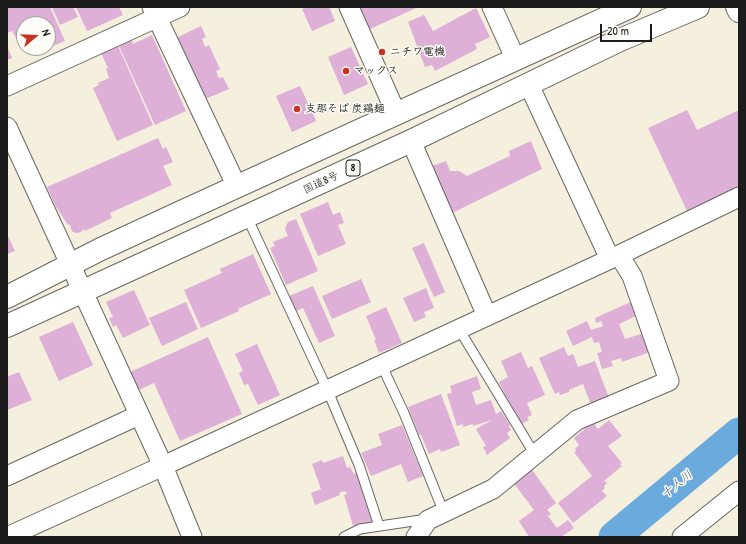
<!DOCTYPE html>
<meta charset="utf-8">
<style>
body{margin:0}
#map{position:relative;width:746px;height:544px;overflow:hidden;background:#f5efdd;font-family:"Patrick Hand",sans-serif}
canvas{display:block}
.frame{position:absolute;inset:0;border:8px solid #1c1c1c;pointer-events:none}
.north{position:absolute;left:16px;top:16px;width:40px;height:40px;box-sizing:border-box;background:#fdfcf7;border:1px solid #a3a29f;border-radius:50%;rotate:71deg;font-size:11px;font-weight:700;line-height:16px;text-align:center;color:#1c1c1c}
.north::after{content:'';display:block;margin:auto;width:14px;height:18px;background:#c8321e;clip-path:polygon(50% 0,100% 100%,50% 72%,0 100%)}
.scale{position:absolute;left:600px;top:24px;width:52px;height:18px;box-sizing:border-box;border:2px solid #1c1c1c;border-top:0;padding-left:5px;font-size:12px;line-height:14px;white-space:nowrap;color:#1c1c1c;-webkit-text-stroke:3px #fdfcf7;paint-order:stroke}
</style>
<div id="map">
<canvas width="746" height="544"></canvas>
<div class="frame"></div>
<div class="north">N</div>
<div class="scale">20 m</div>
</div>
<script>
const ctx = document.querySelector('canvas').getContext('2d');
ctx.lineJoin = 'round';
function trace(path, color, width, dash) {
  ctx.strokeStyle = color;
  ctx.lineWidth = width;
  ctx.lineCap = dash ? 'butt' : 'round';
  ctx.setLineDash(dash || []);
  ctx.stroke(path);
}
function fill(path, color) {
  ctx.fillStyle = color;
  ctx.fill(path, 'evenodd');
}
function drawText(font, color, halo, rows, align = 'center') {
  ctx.font = font + ' "Patrick Hand","Klee One",sans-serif';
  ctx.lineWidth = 3;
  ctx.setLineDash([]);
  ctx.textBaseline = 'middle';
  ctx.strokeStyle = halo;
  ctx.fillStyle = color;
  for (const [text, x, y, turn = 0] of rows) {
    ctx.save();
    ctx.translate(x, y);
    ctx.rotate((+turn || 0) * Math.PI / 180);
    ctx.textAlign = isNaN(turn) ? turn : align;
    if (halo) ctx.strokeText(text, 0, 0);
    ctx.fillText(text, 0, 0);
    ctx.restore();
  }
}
const river = new Path2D(`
 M614 537 739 433`);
const building = new Path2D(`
 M7 7H50L65 41 48 48V24H24V34L16 38 12 31 7 33Z
 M52 7H73L78 17 60 25Z
 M76 7H119L123 15 87 31Z
 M307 7H329L335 21 312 31 302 9Z
 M356 7H418L366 31Z
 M476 8 490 37 475 44 477 49 435 71 432 65 425 67 408 22 424 15 433 31Z
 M201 26 206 37 202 39 205 47 209 45 220 69 216 71 219 78 223 77 229 89 203 100 176 38Z
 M152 35 186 111 155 125 119 46 132 40 133 44Z
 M7 46 12 58 7 60Z
 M118 46 153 125 117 141 93 88 99 85 98 83 109 78 106 69 108 68 101 53Z
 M351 47 368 84 344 95 328 57Z
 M300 86 316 121 292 132 276 96Z
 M687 110 697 130 739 110V188L688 213 648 128Z
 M158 138 163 149 166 147 173 162 163 166 172 185 110 213 112 218 85 231 84 229 81 232 77 233 73 232 71 229 70 224 68 225 55 205 47 187Z
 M531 141 542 169 452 213 432 166 446 161 450 171H459L467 176 510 156 509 151Z
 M328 202 333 215 340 212 344 223 338 225 346 244 318 256 300 214Z
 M296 219 318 271 286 285 270 248 275 246 273 242 288 236 285 229 288 222Z
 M7 234 15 251 7 254Z
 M424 243 445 292 434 297 412 248Z
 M253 254 271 294 238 309 239 311 201 328 184 290 222 273 220 269Z
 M361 279 371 302 332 319 322 296Z
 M313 286 335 336 319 343 303 308 296 311 289 296Z
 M426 288 434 308 424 312 426 317 414 322 403 298Z
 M134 290 150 325 123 338 116 325 113 327 109 318 113 317 106 302Z
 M186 302 198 329 162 346 149 318Z
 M631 302 638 315 619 324 625 339 644 333 650 352 622 362 621 358 611 361 613 366 602 369 597 353 602 352 599 342 594 343 592 337 573 346 566 331 587 321 591 330 603 326 601 321 596 323 595 318Z
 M386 307 402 343 379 353 374 340H376L366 316Z
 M73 322 93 365 59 381 39 337Z
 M208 337 242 414 180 441 154 383 139 390 130 372Z
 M257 344 280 395 258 405 248 384 244 385 239 373 243 371 235 354Z
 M564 347 568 356 573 354 578 367 595 361 609 398 591 405 583 384 569 390V392L560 395 559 392 555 394 539 358Z
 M521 352 528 368 532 366 545 395 527 403 532 415 527 417 529 420 522 424 511 405H510L499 382 508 377 501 361Z
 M19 372 32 400 7 410V377Z
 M477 376 481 389 472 392 476 405 491 400 496 414 501 411 510 425 509 426 511 430 507 433 510 438 487 455 483 447 486 446 476 429 492 420 473 426V424L463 427V424L457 426 447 394 452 393 450 386Z
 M441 394 460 445 441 452 440 449 429 454 421 435H419L408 407Z
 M609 420 622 436 608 446 622 463 620 464 622 466 604 481 607 483 604 486 605 488 602 491 607 496 573 523 558 503 592 476 574 452 576 451 575 449 579 445 574 438 593 422 598 429Z
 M402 425 423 476 408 482 401 464 371 476 361 453 382 445 378 434Z
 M343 456 347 468 350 467 354 474 357 473 368 498 373 522 353 526 344 495 347 494 345 491 339 493 340 495 315 505 311 493 321 489 312 464 322 460 323 463Z
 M530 467 556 503 547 510 551 514 548 516 557 528 568 520 574 528 561 537H529L519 521 534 510 512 481Z`);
const lane = new Path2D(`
 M247 217 327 389 359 465 379 526
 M459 329 535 455
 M381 364 404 413 444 513
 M344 537 360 529 427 519`);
const street = new Path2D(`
 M152 7 237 187
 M349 7 396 113
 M492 7 516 60
 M529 85 610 259
 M7 86 180 7
 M7 127 163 466 7 537
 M411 141 487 316
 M7 476 139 415
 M192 537 163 466 619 255 739 197
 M416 537 428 520 493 489 577 420 669 381 632 276 619 255
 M682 537 739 491`);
const secondary = new Path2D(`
 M737 7 739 11`);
const highway = new Path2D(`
 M7 297 101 249 179 213 630 7
 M7 326 411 141 620 40 698 7`);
const markers = [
 [382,52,4,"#c8321e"],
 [346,71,4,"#c8321e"],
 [297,109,4,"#c8321e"]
];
const shields = [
 [353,168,14]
];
const shieldNames = [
 ["8",353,168]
];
const poiNames = [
 ["ニチワ電機",390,52],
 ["マックス",354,71],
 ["支那そば 炭鶏麺",305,109]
];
const streetNames = [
 ["国道8号",321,183,-25]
];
const waterNames = [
 ["十人川",677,485,-40]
];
trace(river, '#6baadd', 31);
fill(building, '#deafd7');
trace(lane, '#686660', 11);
trace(street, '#686660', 21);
trace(secondary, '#686660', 24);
trace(highway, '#686660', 24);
trace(lane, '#fff', 9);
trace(street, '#fff', 19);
trace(secondary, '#fff', 22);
trace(highway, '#fff', 22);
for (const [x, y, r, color] of markers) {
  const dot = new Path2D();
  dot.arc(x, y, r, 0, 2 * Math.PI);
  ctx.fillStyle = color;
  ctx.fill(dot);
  trace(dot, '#fdfcf7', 1.5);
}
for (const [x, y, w] of shields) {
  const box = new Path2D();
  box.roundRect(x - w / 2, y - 8, w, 16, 3);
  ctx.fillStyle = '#fdfcf7';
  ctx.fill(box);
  trace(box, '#1c1c1c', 1);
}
drawText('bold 10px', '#1c1c1c', null, shieldNames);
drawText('bold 11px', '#1c1c1c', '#fdfcf7', poiNames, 'left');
drawText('11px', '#1c1c1c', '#fdfcf7', streetNames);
drawText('italic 12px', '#405c73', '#fdfcf7', waterNames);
</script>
